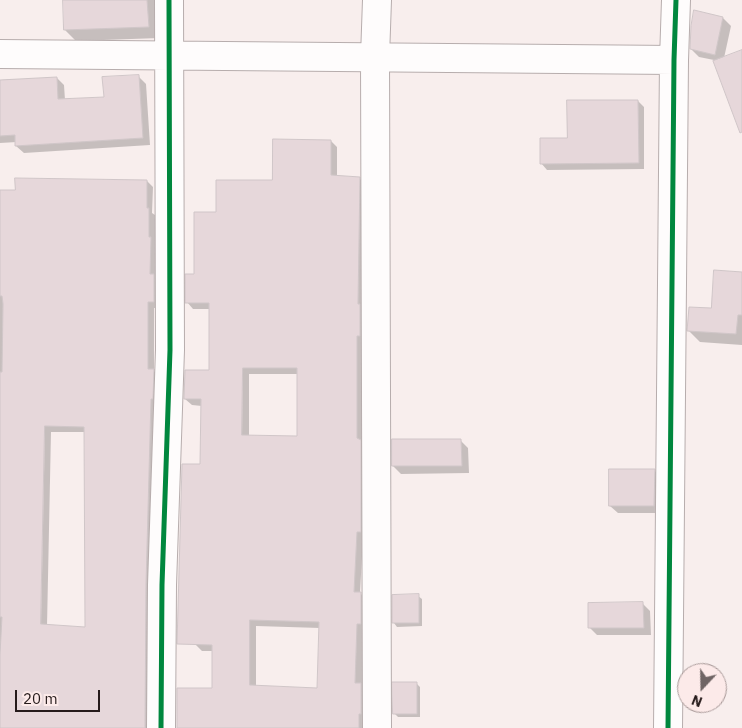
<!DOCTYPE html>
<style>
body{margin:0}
#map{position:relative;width:742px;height:728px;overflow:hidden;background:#f8eeed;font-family:"IBM Plex Sans",sans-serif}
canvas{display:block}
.north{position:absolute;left:677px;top:663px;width:50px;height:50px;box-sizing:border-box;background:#fceae9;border:1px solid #a69796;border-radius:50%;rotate:201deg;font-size:14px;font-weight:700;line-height:20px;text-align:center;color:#251a1a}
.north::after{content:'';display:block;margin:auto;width:18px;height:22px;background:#6f6464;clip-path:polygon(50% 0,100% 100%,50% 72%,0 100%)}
.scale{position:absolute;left:15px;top:690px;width:85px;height:22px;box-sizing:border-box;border:2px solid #251a1a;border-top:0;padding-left:6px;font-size:15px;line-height:18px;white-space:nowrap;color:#251a1a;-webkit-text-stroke:4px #fceae9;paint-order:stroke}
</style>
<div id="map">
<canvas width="742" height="728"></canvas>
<div class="north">N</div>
<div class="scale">20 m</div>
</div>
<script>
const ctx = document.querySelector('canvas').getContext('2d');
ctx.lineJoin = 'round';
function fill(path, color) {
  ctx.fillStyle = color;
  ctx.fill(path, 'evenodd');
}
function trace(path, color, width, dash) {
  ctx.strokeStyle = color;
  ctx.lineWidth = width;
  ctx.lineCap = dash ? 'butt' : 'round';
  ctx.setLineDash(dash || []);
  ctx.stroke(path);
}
const shadow = new Path2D(`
 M64 0H158L159 38 76 41 65 30Z
 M695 12 723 18 731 26 724 58 742 51V124L735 118 714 60 699 57 691 49Z
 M138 76 146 84 150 145 24 153 16 146 17 142 0 143V80L57 78 64 85 65 100 105 98Z
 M638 101 644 107V169L547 170 541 163 568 139Z
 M331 141 337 147V176L359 178 366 185 363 538 360 593 367 600 363 630 362 685 367 690 366 728H192L214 690V651H202L195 644 202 406 192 405 185 399 210 371V309H193L187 302 217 214 274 182ZM249 374H299L298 437 249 436ZM256 626 320 628 318 689 256 687Z
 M147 181 153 187 152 213 155 215V243L156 245V278L160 282V308H154V371L159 377 151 728H0V191ZM51 432H85L86 629 47 626Z
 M742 273V345L700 342 689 331 713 309Z
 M461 441 468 448 469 473 401 474 393 466Z
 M654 470 662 478V513H618L610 506Z
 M418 596 422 599V626L397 627 394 623Z
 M642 603 650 611 651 635H597L589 627Z
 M417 684 420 687V717H398L394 713Z`);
const building = new Path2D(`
 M63 0H147L149 27 64 30Z
 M694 10 723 17 715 55 690 49 691 26Z
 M742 50V132L740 133 713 61Z
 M139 75 143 138 15 146V135L0 136V80L57 77 58 99 104 97 102 77Z
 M567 100H638L639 163 540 164V138H567Z
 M273 139 331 140V175L360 177 358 304H360V336H357V438L361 440V532H357L354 592H361V624H357L355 683H361V714H359V728H177V688H212V645L177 644 182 464H200L201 399H184L185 370H209V303H185V274H194V212H216V180H272ZM243 368H297V436L242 435ZM250 620 319 622 317 688 250 685Z
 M15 178 147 180V208H149V237H151L150 274H154V302H148V369H154L153 399H151L146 585 145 728H0V654L2 617H0V372H2L3 304 2 296H0V190H15ZM45 426 84 427 85 627 41 624Z
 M714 270 742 272V315H738L736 334 687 331 689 307 711 308Z
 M392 439H461L462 466H392Z
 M609 469H655L654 506H609Z
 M419 594V623H392V595Z
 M643 602 644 628H588V603Z
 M392 682H417V714H393Z`);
const minor = new Path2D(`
 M0 54 674 60
 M161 728 162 585 170 350 169 0
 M377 728 375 57 377 0
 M668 728 674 60 676 0`);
const cycleway = new Path2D(`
 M161 728 162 585 170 350 169 0
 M668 728 674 60 676 0`);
fill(shadow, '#0003');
fill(building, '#e6d7da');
trace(building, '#d0c6c8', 1);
trace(minor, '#b7adad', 30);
trace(minor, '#fefcfc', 28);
trace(cycleway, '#00873e', 5);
</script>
